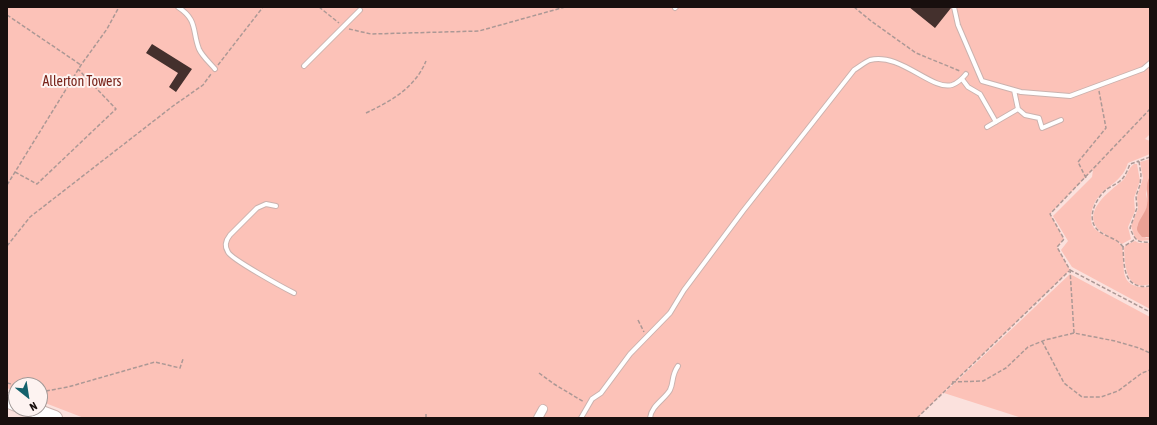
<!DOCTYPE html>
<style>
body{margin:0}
#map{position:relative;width:1157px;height:425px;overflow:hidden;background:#fbe1dd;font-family:"Asap Condensed",sans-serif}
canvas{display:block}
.frame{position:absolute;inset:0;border:8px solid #180f0e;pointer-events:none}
.north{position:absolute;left:8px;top:377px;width:40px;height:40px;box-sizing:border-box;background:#fdf3f1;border:1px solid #a19896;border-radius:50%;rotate:150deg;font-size:11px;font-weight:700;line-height:16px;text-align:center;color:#180f0e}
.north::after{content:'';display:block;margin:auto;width:14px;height:18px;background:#15626d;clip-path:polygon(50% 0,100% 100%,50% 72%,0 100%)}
</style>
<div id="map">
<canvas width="1157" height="425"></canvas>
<div class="frame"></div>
<div class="north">N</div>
</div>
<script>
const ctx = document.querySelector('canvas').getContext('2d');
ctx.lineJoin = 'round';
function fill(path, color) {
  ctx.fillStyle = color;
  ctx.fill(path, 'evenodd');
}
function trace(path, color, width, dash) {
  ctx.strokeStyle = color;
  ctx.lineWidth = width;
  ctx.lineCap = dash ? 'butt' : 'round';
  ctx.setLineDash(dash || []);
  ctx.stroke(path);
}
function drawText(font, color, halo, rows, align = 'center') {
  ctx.font = font + ' "Asap Condensed",sans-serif';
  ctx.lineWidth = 4;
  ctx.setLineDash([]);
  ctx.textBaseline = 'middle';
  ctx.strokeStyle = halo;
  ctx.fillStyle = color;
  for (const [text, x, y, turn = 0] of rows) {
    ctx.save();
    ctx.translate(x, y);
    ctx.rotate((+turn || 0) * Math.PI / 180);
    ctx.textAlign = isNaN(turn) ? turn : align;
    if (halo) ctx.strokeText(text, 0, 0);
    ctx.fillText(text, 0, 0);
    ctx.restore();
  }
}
const green = new Path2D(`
 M7 7H1150V134L1145 139 1150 141V154L1128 163C1121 186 1098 187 1092 210 1086 237 1109 231 1120 244 1130 257 1111 290 1150 287V309L1072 267 1061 250 1068 241 1053 216 1092 177 1093 170 1050 214 1064 239 1057 247 1070 270 917 418H84L40 401V385H16V392L7 388Z
 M1150 159V176L1146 194 1148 203 1145 212 1137 226 1146 238 1150 237V240L1140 241 1135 238 1131 226 1138 209 1137 197 1143 178 1140 162Z
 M1134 164H1137L1140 181 1134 198 1135 211 1128 227 1131 239 1122 244C1115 239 1103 234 1098 229 1082 211 1110 191 1122 181 1127 177 1128 168 1134 164Z
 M1135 241 1139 243H1150V284C1125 292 1125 264 1124 248L1126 245Z
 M1070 274 1150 317V418H1022L944 393Z`);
const water = new Path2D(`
 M1150 176V237H1142C1140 234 1137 232 1137 229 1137 221 1146 213 1147 205 1149 195 1144 186 1150 176Z`);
const building = new Path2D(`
 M909 7H951V8L935 28Z
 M152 44 192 69 176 92 169 87 178 73 146 53Z`);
const path = new Path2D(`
 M319 7 339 23
 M854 7 871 21 916 53 960 71
 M7 15 81 65
 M349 29 371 34 479 31 565 7
 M218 65 263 7
 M366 113C391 101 415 88 426 61
 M1150 136V139
 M1150 157 1139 161 1141 175 1140 185 1136 196 1137 208 1130 228C1135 240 1137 243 1150 242
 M15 172 37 184 116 109 78 69
 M1086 178 1078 162 1106 128 1099 91
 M7 185 81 65 107 29 119 7
 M1134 240 1123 247C1124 266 1123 290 1150 286
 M7 246 30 217 173 106 203 85 211 74
 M1123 247C1116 236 1100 237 1094 225 1088 213 1098 196 1107 189 1113 185 1119 183 1123 178 1126 174 1128 169 1130 164L1139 161
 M1070 270 1150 312
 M638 320 644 332
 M1074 333 1070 270 1057 247 1064 239 1050 214 1150 109
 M1042 341 1064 383 1082 397H1101L1118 391 1142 373 1150 370
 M539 373 554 384 584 402
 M952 382 983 381 1006 368 1028 347 1045 340 1074 333 1115 341 1139 348 1150 353
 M7 383 16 385
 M40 392 68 387 155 362 180 368 183 359
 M43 401 46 391
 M426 418V413
 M917 418 1069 271`);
const service = new Path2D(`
 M178 7C198 20 192 31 199 49 202 56 210 63 215 69
 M954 7 958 25 982 81 1021 92 1070 96 1143 69 1150 63
 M675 8 676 7
 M304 66 360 10
 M962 79 968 87 980 94 996 122
 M1018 109 1025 115 1039 118 1042 128 1061 120
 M987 127 1018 109 1014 90
 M276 206 266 204 257 208 230 235C226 240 224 246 228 252 231 259 284 288 294 293
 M581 418 592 399 601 393 630 354 670 313 684 290 743 211 854 70C859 67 865 62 870 60 900 52 932 91 952 85 958 83 962 79 966 74
 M650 418C651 406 665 399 670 390 674 382 671 376 678 366`);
const minor = new Path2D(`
 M538 418 543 409`);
const trunk = new Path2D(`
 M7 400 16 404
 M31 409 55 418`);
const parkNames = [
 ["Allerton Towers",82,82]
];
fill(green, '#fcc2b8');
fill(water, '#eaa195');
fill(building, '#44302d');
trace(service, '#cbb2ae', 6);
trace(minor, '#cbb2ae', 10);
trace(trunk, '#cbb2ae', 16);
trace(path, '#ac9895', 1.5, [4, 2]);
trace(service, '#fff', 4);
trace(minor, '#fff', 8);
trace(trunk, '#fff', 14);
drawText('14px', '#78231a', '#fdf3f1', parkNames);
</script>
